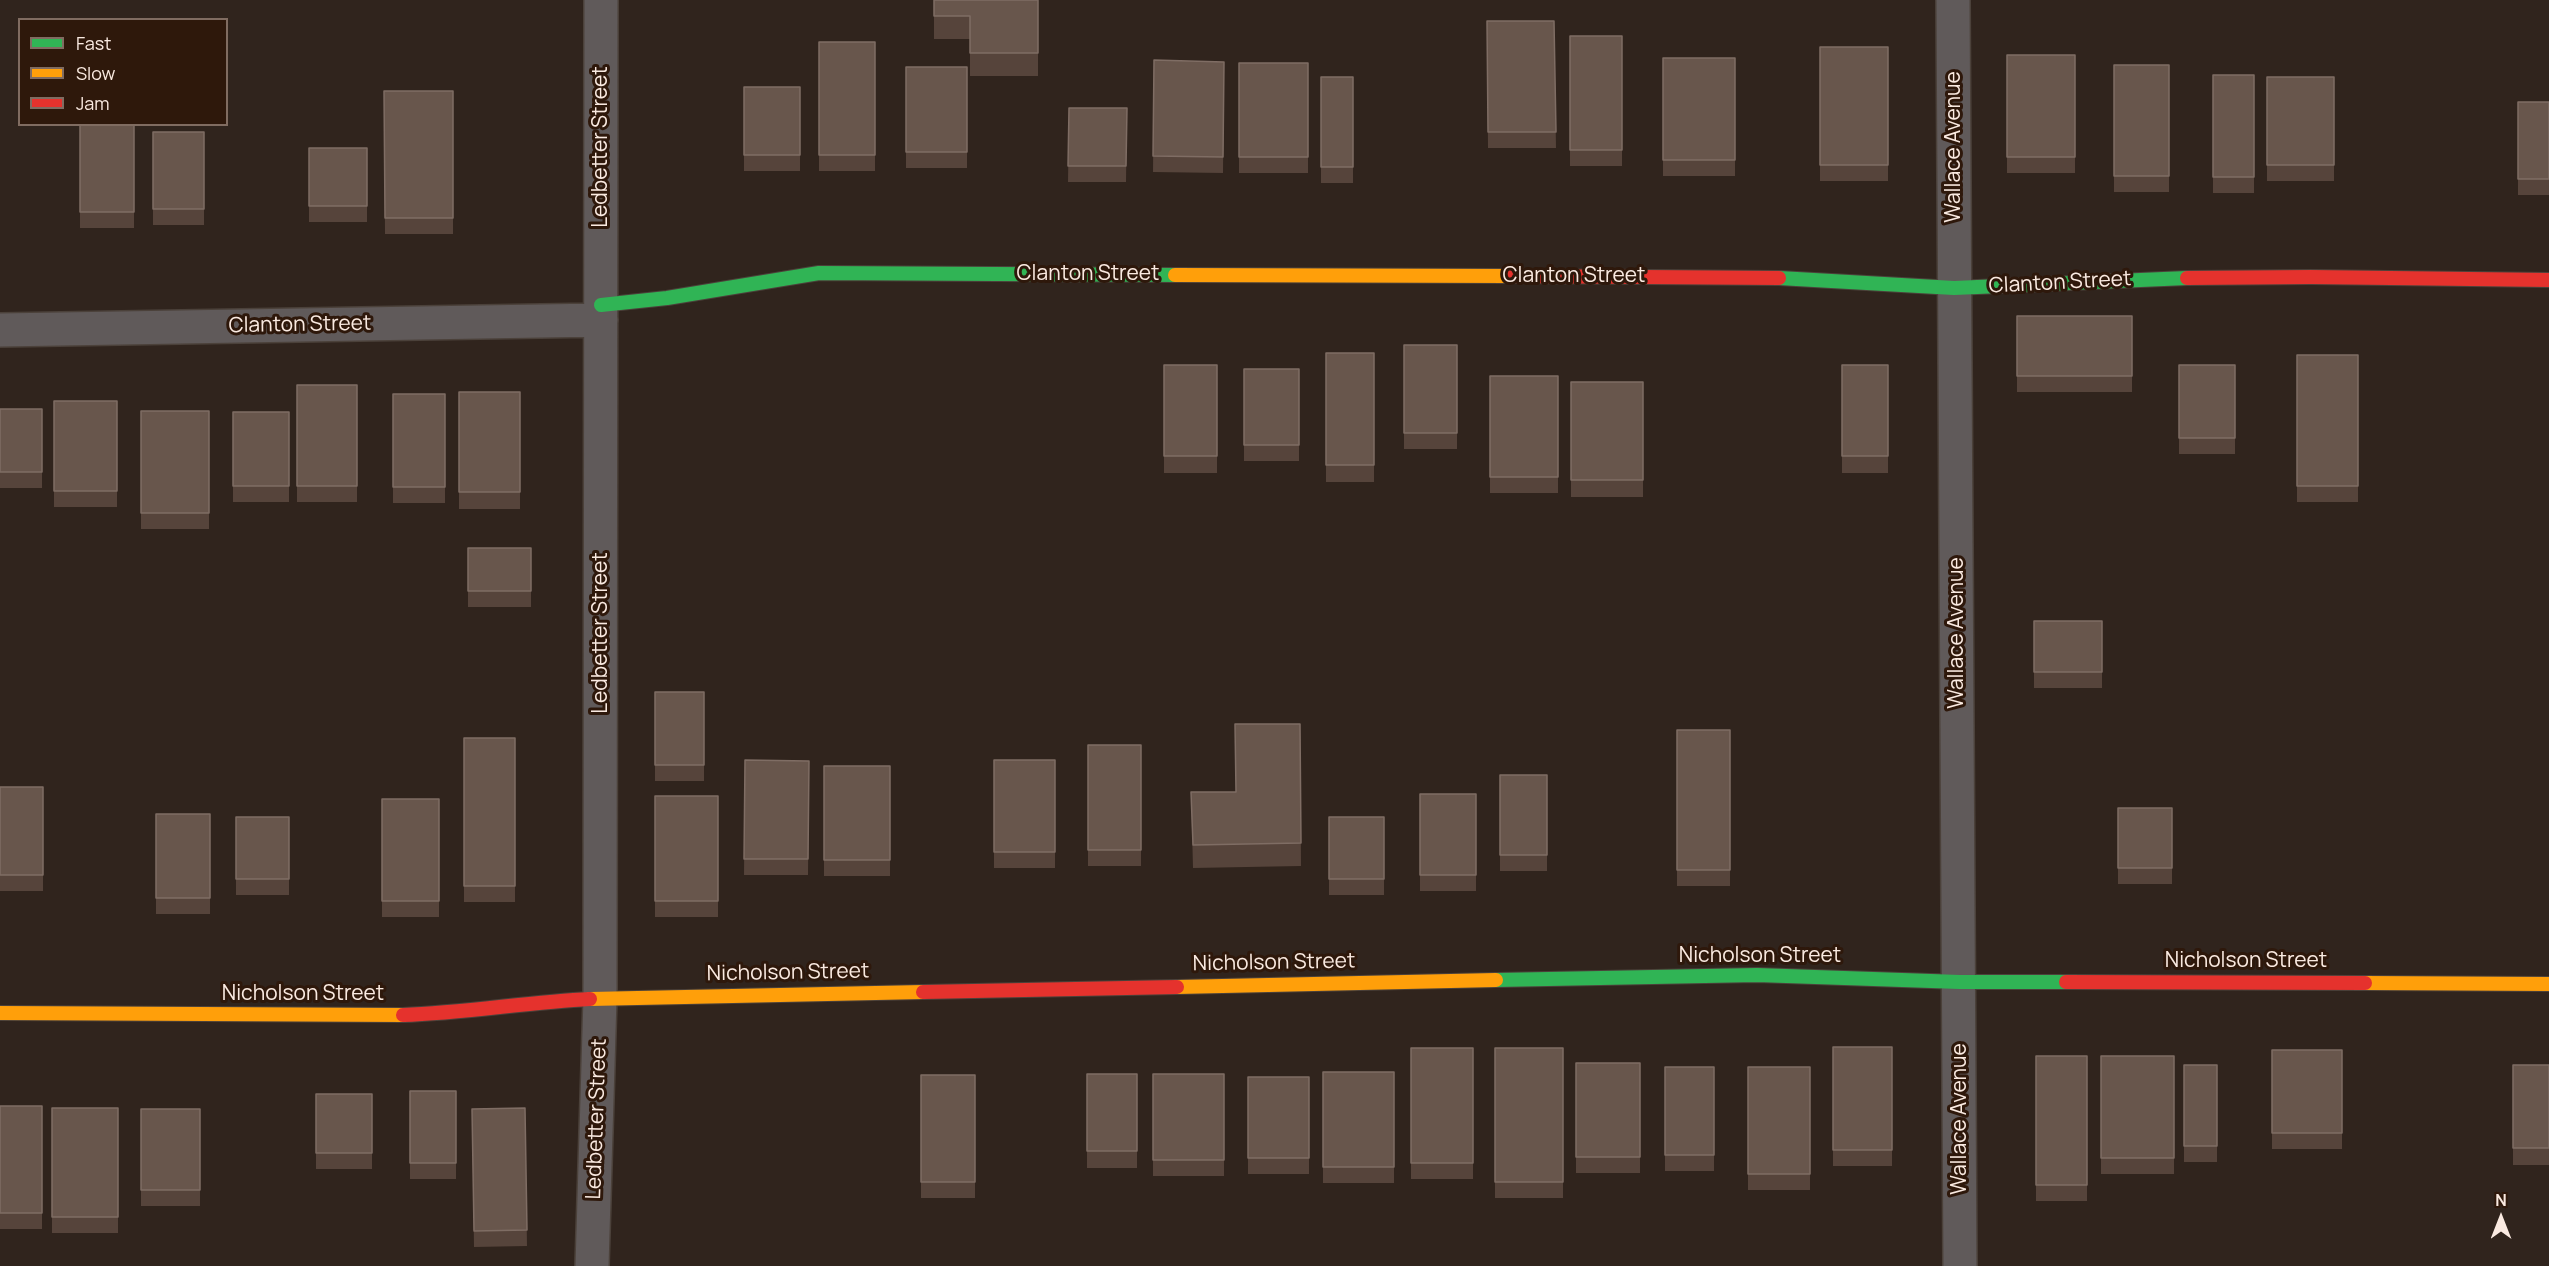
<!DOCTYPE html>
<style>
body{margin:0}
#map{position:relative;width:2549px;height:1266px;overflow:hidden;background:#30241d;font-family:Manrope,sans-serif}
canvas{display:block}
.legend{position:absolute;left:18px;top:18px;width:210px;height:108px;box-sizing:border-box;background:#2e180b;border:2px solid #806c61;margin:0;padding:8px 10px;list-style:none;font-size:18px;color:#faeae1}
.legend li{display:flex;align-items:center;gap:12px;height:30px}
.legend b{width:30px;border:2px solid #806c61}
.north{position:absolute;left:2471px;top:1188px;width:60px;height:60px;-webkit-text-stroke:4px #2e180b;paint-order:stroke;rotate:0deg;font-size:16px;font-weight:700;line-height:24px;text-align:center;color:#faeae1}
.north::after{content:'';display:block;margin:auto;width:21px;height:27px;background:#faeae1;clip-path:polygon(50% 0,100% 100%,50% 72%,0 100%)}
</style>
<div id="map">
<canvas width="2549" height="1266"></canvas>
<ul class="legend">
<li><b style="height:8px;background:#30b455"></b>Fast</li>
<li><b style="height:8px;background:#ff9f0a"></b>Slow</li>
<li><b style="height:8px;background:#e5322d"></b>Jam</li>
</ul>
<div class="north">N</div>
</div>
<script>
const ctx = document.querySelector('canvas').getContext('2d');
ctx.lineJoin = 'round';
function trace(path, color, width, dash) {
  ctx.strokeStyle = color;
  ctx.lineWidth = width;
  ctx.lineCap = dash ? 'butt' : 'round';
  ctx.setLineDash(dash || []);
  ctx.stroke(path);
}
function fill(path, color) {
  ctx.fillStyle = color;
  ctx.fill(path, 'evenodd');
}
function drawText(font, color, halo, rows, align = 'center') {
  ctx.font = font + ' Manrope,sans-serif';
  ctx.lineWidth = 6;
  ctx.setLineDash([]);
  ctx.textBaseline = 'middle';
  ctx.strokeStyle = halo;
  ctx.fillStyle = color;
  for (const [text, x, y, turn = 0] of rows) {
    ctx.save();
    ctx.translate(x, y);
    ctx.rotate((+turn || 0) * Math.PI / 180);
    ctx.textAlign = isNaN(turn) ? turn : align;
    if (halo) ctx.strokeText(text, 0, 0);
    ctx.fillText(text, 0, 0);
    ctx.restore();
  }
}
const street = new Path2D(`
 M1953 0 1960 1266
 M0 330 601 320
 M592 1266 600 998 601 0`);
const fast = new Path2D(`
 M1779 278 1954 288 2187 278
 M601 305 667 298 819 273 1175 275
 M1496 980 1757 975 1960 982H2066`);
const slow = new Path2D(`
 M1175 275 1508 276
 M2365 983 2549 984
 M1177 987 1496 980
 M590 999 923 992
 M0 1013 403 1015`);
const jam = new Path2D(`
 M1508 276 1779 278
 M2187 278 2311 277 2549 280
 M2066 982 2365 983
 M923 992 1177 987
 M403 1015C466 1013 527 1002 590 999`);
const wall = new Path2D(`
 M934 0H1038V76H970V39H934Z
 M1487 21H1554L1556 148H1488Z
 M1570 36H1622V166H1570Z
 M819 42H875V171H819Z
 M1820 47H1888V181H1820Z
 M2007 55H2075V173H2007Z
 M1663 58H1735V176H1663Z
 M1154 60 1224 62 1223 173 1153 172Z
 M1239 63H1308V173H1239Z
 M2114 65H2169V192H2114Z
 M906 67H967V168H906Z
 M2213 75H2254V193H2213Z
 M1321 77H1353V183H1321Z
 M2267 77H2334V181H2267Z
 M744 87H800V171H744Z
 M384 91H453V234H385Z
 M2518 102H2549V195H2518Z
 M1069 108H1127L1126 182H1068Z
 M80 124H134V228H80Z
 M153 132H204V225H153Z
 M309 148H367V222H309Z
 M2017 316H2132V392H2017Z
 M1404 345H1457V449H1404Z
 M1326 353H1374V482H1326Z
 M2297 355H2358V502H2297Z
 M1164 365H1217V473H1164Z
 M1842 365H1888V473H1842Z
 M2179 365H2235V454H2179Z
 M1244 369H1299V461H1244Z
 M1490 376H1558V493H1490Z
 M1571 382H1643V497H1571Z
 M297 385H357V502H297Z
 M459 392H520V509H459Z
 M393 394H445V503H393Z
 M54 401H117V507H54Z
 M0 409H42V488H0Z
 M141 411H209V529H141Z
 M233 412H289V502H233Z
 M468 548H531V607H468Z
 M2034 621H2102V688H2034Z
 M655 692H704V781H655Z
 M1300 724 1301 866 1193 868 1191 792H1236Z
 M1677 730H1730V886H1677Z
 M464 738H515V902H464Z
 M1088 745H1141V866H1088Z
 M745 760 809 761 808 875H744Z
 M994 760H1055V868H994Z
 M824 766H890V876H824Z
 M1500 775H1547V871H1500Z
 M0 787H43V891H0Z
 M1420 794H1476V891H1420Z
 M655 796H718V917H655Z
 M382 799H439V917H382Z
 M2118 808H2172V884H2118Z
 M156 814H210V914H156Z
 M236 817H289V895H236Z
 M1329 817H1384V895H1329Z
 M1833 1047H1892V1166H1833Z
 M1411 1048H1473V1179H1411Z
 M1495 1048H1563V1198H1495Z
 M2272 1050H2342V1149H2272Z
 M2036 1056H2087V1201H2036Z
 M2101 1056H2174V1174H2101Z
 M1576 1063H1640V1173H1576Z
 M2184 1065H2217V1162H2184Z
 M2513 1065H2549V1165H2513Z
 M1665 1067H1714V1171H1665Z
 M1748 1067H1810V1190H1748Z
 M1323 1072H1394V1183H1323Z
 M1087 1074H1137V1168H1087Z
 M1153 1074H1224V1176H1153Z
 M921 1075H975V1198H921Z
 M1248 1077H1309V1174H1248Z
 M410 1091H456V1179H410Z
 M316 1094H372V1169H316Z
 M0 1106H42V1229H0Z
 M52 1108H118V1233H52Z
 M525 1108 527 1246 474 1247 472 1109Z
 M141 1109H200V1206H141Z`);
const building = new Path2D(`
 M934 0H1038V53H970V16H934Z
 M1487 21H1554L1556 132H1488Z
 M1570 36H1622V150H1570Z
 M819 42H875V155H819Z
 M1820 47H1888V165H1820Z
 M2007 55H2075V157H2007Z
 M1663 58H1735V160H1663Z
 M1154 60 1224 62 1223 157 1153 156Z
 M1239 63H1308V157H1239Z
 M2114 65H2169V176H2114Z
 M906 67H967V152H906Z
 M2213 75H2254V177H2213Z
 M1321 77H1353V167H1321Z
 M2267 77H2334V165H2267Z
 M744 87H800V155H744Z
 M384 91H453V218H385Z
 M2518 102H2549V179H2518Z
 M1069 108H1127L1126 166H1068Z
 M80 124H134V212H80Z
 M153 132H204V209H153Z
 M309 148H367V206H309Z
 M2017 316H2132V376H2017Z
 M1404 345H1457V433H1404Z
 M1326 353H1374V465H1326Z
 M2297 355H2358V486H2297Z
 M1164 365H1217V456H1164Z
 M1842 365H1888V456H1842Z
 M2179 365H2235V438H2179Z
 M1244 369H1299V445H1244Z
 M1490 376H1558V477H1490Z
 M1571 382H1643V480H1571Z
 M297 385H357V486H297Z
 M459 392H520V492H459Z
 M393 394H445V487H393Z
 M54 401H117V491H54Z
 M0 409H42V472H0Z
 M141 411H209V513H141Z
 M233 412H289V486H233Z
 M468 548H531V591H468Z
 M2034 621H2102V672H2034Z
 M655 692H704V765H655Z
 M1235 724H1300L1301 843 1193 845 1191 792H1236Z
 M1677 730H1730V870H1677Z
 M464 738H515V886H464Z
 M1088 745H1141V850H1088Z
 M745 760 809 761 808 859H744Z
 M994 760H1055V852H994Z
 M824 766H890V860H824Z
 M1500 775H1547V855H1500Z
 M0 787H43V875H0Z
 M1420 794H1476V875H1420Z
 M655 796H718V901H655Z
 M382 799H439V901H382Z
 M2118 808H2172V868H2118Z
 M156 814H210V898H156Z
 M236 817H289V879H236Z
 M1329 817H1384V879H1329Z
 M1833 1047H1892V1150H1833Z
 M1411 1048H1473V1163H1411Z
 M1495 1048H1563V1182H1495Z
 M2272 1050H2342V1133H2272Z
 M2036 1056H2087V1185H2036Z
 M2101 1056H2174V1158H2101Z
 M1576 1063H1640V1157H1576Z
 M2184 1065H2217V1146H2184Z
 M2513 1065H2549V1148H2513Z
 M1665 1067H1714V1155H1665Z
 M1748 1067H1810V1174H1748Z
 M1323 1072H1394V1167H1323Z
 M1087 1074H1137V1151H1087Z
 M1153 1074H1224V1160H1153Z
 M921 1075H975V1182H921Z
 M1248 1077H1309V1158H1248Z
 M410 1091H456V1163H410Z
 M316 1094H372V1153H316Z
 M0 1106H42V1213H0Z
 M52 1108H118V1217H52Z
 M525 1108 527 1230 474 1231 472 1109Z
 M141 1109H200V1190H141Z`);
const streetNames = [
 ["Ledbetter Street",601,147,-90],
 ["Wallace Avenue",1954,147,-90],
 ["Clanton Street",1088,274],
 ["Clanton Street",1574,276],
 ["Clanton Street",2060,283,-3],
 ["Clanton Street",300,325,-1],
 ["Ledbetter Street",601,633,-90],
 ["Wallace Avenue",1957,633,-90],
 ["Nicholson Street",1760,956],
 ["Nicholson Street",2246,961],
 ["Nicholson Street",1274,963,-1],
 ["Nicholson Street",788,973,-1],
 ["Nicholson Street",303,994],
 ["Ledbetter Street",597,1119,-88],
 ["Wallace Avenue",1960,1119,-90]
];
trace(street, '#4b413a', 36);
trace(fast, '#4b413a', 16);
trace(slow, '#4b413a', 16);
trace(jam, '#4b413a', 16);
trace(street, '#605a5a', 33);
trace(fast, '#30b455', 14);
trace(slow, '#ff9f0a', 14);
trace(jam, '#e5322d', 14);
fill(wall, '#56443b');
fill(building, '#68564c');
trace(building, '#7f6d64', 1.5);
drawText('21px', '#faeae1', '#2e180b', streetNames);
</script>
